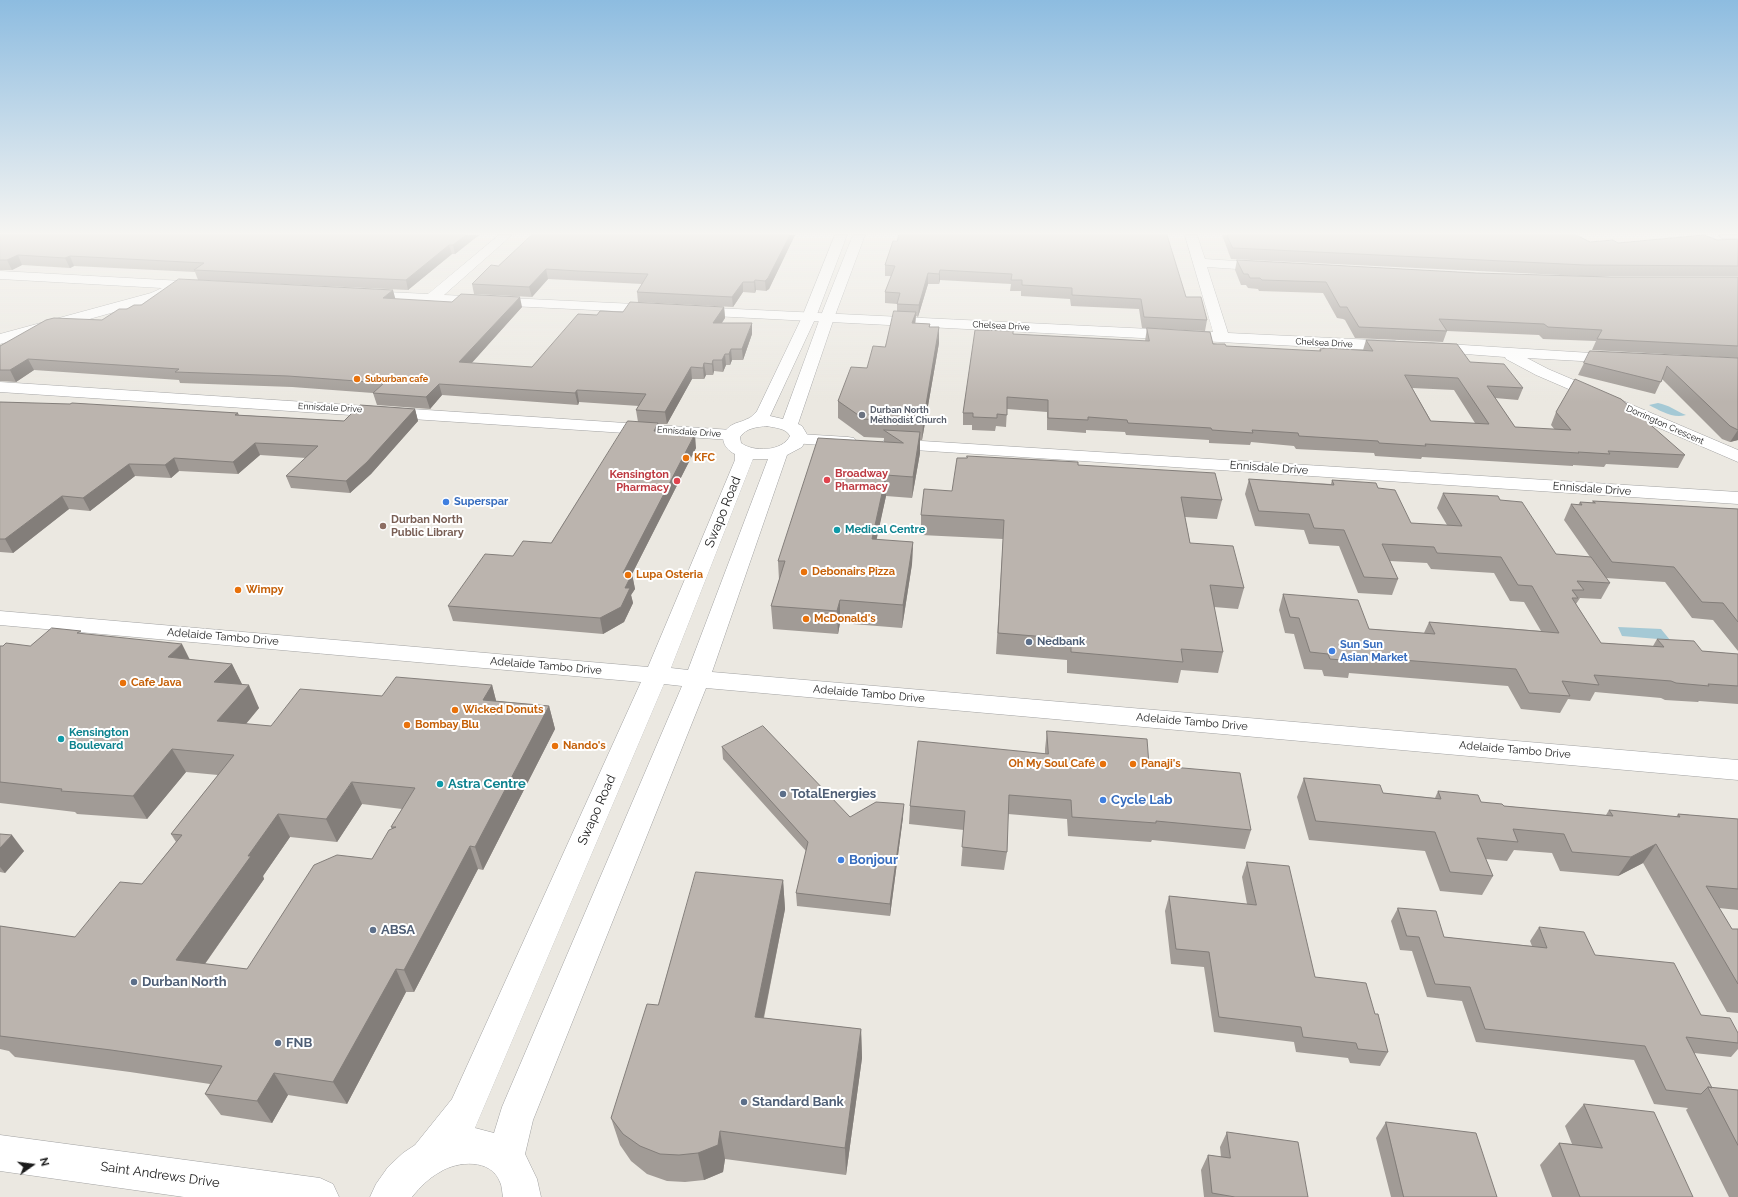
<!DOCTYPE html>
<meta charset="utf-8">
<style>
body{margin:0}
#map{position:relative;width:1738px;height:1197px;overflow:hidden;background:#ebe8e1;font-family:Raleway,sans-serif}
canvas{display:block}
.north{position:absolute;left:12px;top:1145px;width:40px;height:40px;-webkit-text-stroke:3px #fff;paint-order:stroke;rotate:76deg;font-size:11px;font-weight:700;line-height:16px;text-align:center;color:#1b1b1b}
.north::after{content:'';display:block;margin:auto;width:14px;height:18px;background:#1b1b1b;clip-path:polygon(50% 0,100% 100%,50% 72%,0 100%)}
</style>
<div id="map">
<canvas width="1738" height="1197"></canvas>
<div class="north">N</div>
</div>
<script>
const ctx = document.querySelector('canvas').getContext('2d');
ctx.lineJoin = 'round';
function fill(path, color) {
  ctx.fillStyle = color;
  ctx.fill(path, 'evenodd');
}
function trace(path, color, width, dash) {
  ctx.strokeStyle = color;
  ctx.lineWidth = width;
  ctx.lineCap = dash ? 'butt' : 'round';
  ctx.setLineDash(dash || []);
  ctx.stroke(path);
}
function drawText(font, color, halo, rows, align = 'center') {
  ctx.font = font + ' Raleway,sans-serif';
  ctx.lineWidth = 4;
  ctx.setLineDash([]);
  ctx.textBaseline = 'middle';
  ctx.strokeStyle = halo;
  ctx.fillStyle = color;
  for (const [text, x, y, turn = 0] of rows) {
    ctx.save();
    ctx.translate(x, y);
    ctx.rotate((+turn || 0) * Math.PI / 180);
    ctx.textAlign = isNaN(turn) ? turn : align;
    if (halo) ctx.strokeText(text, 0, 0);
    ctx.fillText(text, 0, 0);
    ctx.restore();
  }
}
const water = new Path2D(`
 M1658 403C1669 405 1676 411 1686 415 1673 419 1661 411 1649 405Z
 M1618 627 1661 629 1670 640 1622 636Z`);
const minor = new Path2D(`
 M499 235H512L444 295 656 305 661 306 663 309 661 312 656 313 365 299 360 298 358 295 360 292 365 291 428 294Z
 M1185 235H1197L1205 259 1267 263 1272 264 1274 267 1272 270 1267 271 1207 267 1228 333 1395 341 1400 343 1403 346 1400 349 1395 351 694 315 689 314 687 311 689 308 694 307 1213 332Z
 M1719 235H1738V239L1721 238Z
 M0 271 201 282 206 283 208 286 206 289H181L161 299 0 344V334L151 293 162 288 0 279Z
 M1431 343 1623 355 1625 358 1623 361 1617 363 1527 358 1548 369 1738 450V462L1536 375 1506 359 1505 357 1426 351 1423 348 1426 345Z
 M0 382 732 430 738 431 741 435 738 439 732 440 0 392Z
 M799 434 848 437 854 438 857 442 854 446 848 447 793 443 790 439 793 435Z
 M890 439 1738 492V504L884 448 881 444 884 440Z
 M0 1135 320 1178 333 1184 339 1197H184L0 1171Z`);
const tertiary = new Path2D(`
 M835 235H847L816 317 770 416 783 419 820 318 853 235H865L834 318 798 424 802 426 808 436 802 447 787 455 712 672 1738 760V780L706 688 533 1120 525 1154 537 1179 541 1197H503C502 1192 502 1186 500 1182 491 1158 457 1161 440 1172 429 1178 420 1187 412 1197H370L376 1184 388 1167 403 1153 415 1145 452 1099 641 682 0 625V611L648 667 735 460V454C722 448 718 433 732 425 737 422 742 422 747 419 751 418 754 414 757 411L802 317ZM767 426C775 428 786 428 790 436 782 452 753 452 741 443L740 437C746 428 757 427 767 426ZM753 459H768L688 670 671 668ZM664 684 682 686 502 1107 494 1133 475 1128Z`);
const wall = new Path2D(`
 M0 235H479L455 254H452L408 290 198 280 195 272 74 266 70 268 22 265 12 270H0Z
 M795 235 769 289 766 291 756 290 755 293 743 292 733 307 638 302 637 292 642 284 548 279 532 297 474 294 472 284 498 266Z
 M1222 235H1576L1590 242 1618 243 1717 240 1738 239V276H1581L1231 259Z
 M893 241 1186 297 1207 320 1205 331 1142 328 1139 309 1071 306 1070 299 1021 296V291H1010L1011 284 940 280 939 284H928L918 317 916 316 915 323 930 324V327L939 343 922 440H920V453L912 498 886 496 876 540 913 542 912 564 902 628 840 623 838 634 773 629 771 606 779 580 778 561 884 442V438L864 437 838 418V401L885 347 897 311V304L885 303V292L891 276H885V265Z
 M1237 260 1476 273 1610 277H1738V358L1592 350 1596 341 1543 339 1539 335 1447 331 1443 342 1355 338 1345 320 1343 319 1337 318 1323 293 1259 291 1258 289 1248 288 1246 285H1241L1235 270Z
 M396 299 522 307 471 363 532 367 597 315 623 312 724 307 725 318 722 323 752 334 743 360H732L730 365H726L723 372 714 371 713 375H706L704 379H692L667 424H658L659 432 696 448 632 574 635 589 631 595 633 603 624 622 603 634 453 621 448 606 513 556 551 543 638 422 636 410 639 406 579 402 578 405 442 395 430 409 377 405 373 393 292 387 180 383 179 380 34 370 16 382 0 381V346L102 320 127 309Z
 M1147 328 1226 346 1319 351 1320 349 1363 350 1366 340 1470 362 1523 388 1518 400 1495 398 1515 427 1555 430 1551 425 1556 412 1685 455 1678 468 1606 464 1604 467 1573 465V466L1422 457 1421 459 1375 456 1374 453 1296 449 1294 446 1251 442 1250 445 1209 443V440L1126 435 1125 432 1086 430V433L1047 430V412L1007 409 1006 427 996 426 995 431 972 430V425H963V413L1013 334 1145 341ZM1412 388 1454 390 1475 423 1431 421Z
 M1738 358V440L1730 442 1722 439 1662 379 1655 394 1578 375 1584 363Z
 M0 402 238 413 239 415 344 421 415 409 418 421 371 474 350 493 291 488 286 476 306 458 260 455 238 474 179 471 171 478 135 476 90 511 69 509 13 553 0 552Z
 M1078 465 1222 500 1217 519 1185 517 1190 543 1244 588 1238 609 1214 607 1223 652 1218 673 1181 670 1178 683 1067 673V660L996 654 1003 539 921 535V515Z
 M1249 479 1331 484 1332 480 1378 488 1411 523 1447 525 1437 508 1443 493 1500 500 1556 554 1590 557 1564 520 1571 504 1578 505 1580 502 1592 503 1593 501 1738 509V651L1713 620 1692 618 1665 582 1606 578 1610 583 1601 599 1580 598 1576 604 1601 643 1653 646 1657 639 1702 651 1738 654V704L1699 701 1698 702 1665 700 1661 698 1595 692 1590 701 1568 699 1560 713 1521 709 1508 686 1349 673 1348 678 1324 676 1322 670 1304 669 1294 634 1285 633 1279 610 1283 594 1369 629 1424 633 1429 622 1541 631 1524 602 1510 601 1494 573 1431 569 1427 563 1390 561 1398 579 1392 595 1358 593 1339 546 1309 544 1304 530 1255 526 1245 494Z
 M82 634 190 660 232 664 242 685 259 708 246 724 271 726 382 696 492 685 496 701 549 706 555 729 483 870 478 869 414 992H406L347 1104 288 1095 272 1123 221 1115 205 1094 210 1084 130 1072 15 1057 9 1051 0 1049V926L75 937 142 884 176 842 171 834 218 775 186 772 147 819 77 814 75 812 0 803V646H30ZM362 804 402 809 391 827 392 829 372 859 247 969 205 964 264 879 263 876 290 837 337 842Z
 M1047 731 1149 765 1251 830 1245 849 1152 840 1151 842 1068 836 1067 819 1008 814 1007 852 1004 870 961 866 964 830 909 824 910 806 1045 754V749Z
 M722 747 850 817H903L890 916 797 906 796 893 806 851 723 759Z
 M1304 778 1383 793 1435 798 1438 791 1481 802 1504 806 1606 815 1609 810 1676 817 1678 814 1738 819V910L1719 908 1732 929H1738V1013L1727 1012 1643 863 1618 876 1560 871 1552 853 1514 850 1507 861 1486 859 1493 876 1482 895 1440 891 1425 851 1309 840 1297 797Z
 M0 834 24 851 5 873 0 872Z
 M1247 862 1315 977 1375 1014 1388 1052 1380 1066 1350 1063 1348 1058 1296 1052 1294 1042 1214 1032 1204 967 1171 964 1165 911 1169 896 1247 904 1242 877Z
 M783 880 785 909 764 1018 861 1029 862 1058 846 1175 725 1159 723 1172 704 1180 685 1182 667 1181 647 1174 631 1161 620 1145 611 1118 658 1005Z
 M1398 908 1444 937 1532 946 1530 941 1539 927 1595 955 1701 1015 1738 1033V1049L1731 1057 1694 1053 1712 1088 1738 1090V1197H1729L1686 1110 1688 1108 1654 1104 1634 1060 1476 1042 1462 1001 1427 997 1412 951 1400 950 1391 921Z
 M1584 1104 1693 1197H1552L1540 1165 1559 1143 1572 1144 1565 1126Z
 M1386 1122 1497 1197H1391L1376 1138Z
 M1227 1132 1308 1197H1204L1201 1170 1208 1155 1221 1157 1220 1147Z`);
const shadedWall = new Path2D(`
 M466 235H479L455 254 453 245Z
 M790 235H795L769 289 766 291 765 281Z
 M449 245 452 254 408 290 406 280Z
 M18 255 22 265 12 270 7 260Z
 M70 256 74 266 70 268 65 258Z
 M546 269 548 279 532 297 529 287Z
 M940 270V280L939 284V274Z
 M928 273V284L918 317 919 305Z
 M755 280 756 290 755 293 754 282Z
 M743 282V292L733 307 732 297Z
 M393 290 396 301 383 298Z
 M520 297 522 307 462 374 459 362Z
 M724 307 725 318 714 334 713 323Z
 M916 312 915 328 912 323Z
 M752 323V334L743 360 742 349Z
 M939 327V343L922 440 923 423Z
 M731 349 732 360 730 365 729 354Z
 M725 354 726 365 723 372 722 360Z
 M28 359 34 370 16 382 10 370Z
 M713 360 714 371 713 375 712 364Z
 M704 363 706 375 704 379 703 368Z
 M691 367 692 379 667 424 665 412Z
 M439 384 442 395 430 409 426 397Z
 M577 390 579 402 578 405 575 393Z
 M415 409 418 421 371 474 350 493 346 481Z
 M658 423 660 437 654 431Z
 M1738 430V440L1730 442Z
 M920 432V453L912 498 913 477Z
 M695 434 696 448 632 574 635 589 631 595 633 603 624 622 603 634 600 618 623 573Z
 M255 443 260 455 238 474 233 462Z
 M174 458 179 471 171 478 165 465Z
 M129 464 135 476 90 511 83 498Z
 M886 475V496L872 561V539Z
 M62 496 69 509 13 553 5 539Z
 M913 542 912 564 902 628 903 605Z
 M840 600V623L838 634 837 611Z
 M182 644 193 666 168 657Z
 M232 664 243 686 214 682Z
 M249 685 259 708 229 744 217 721Z
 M492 685 498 708 483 700Z
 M549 706 555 729 483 870 475 847Z
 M172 749 186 772 147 819 133 796Z
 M352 782 362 804 337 842 326 819Z
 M904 804 903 817 890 916V904Z
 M278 814 290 837 263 876 264 879 192 982 176 960 248 856Z
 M12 835 24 851 5 873 0 867V848Z
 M1656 844 1643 863 1618 876 1631 857Z
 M470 846 478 869 414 992 404 970Z
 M783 880 785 909 758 1045 755 1017Z
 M396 969 406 992 347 1104 333 1082Z
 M861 1029 862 1058 846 1175 845 1148Z
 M274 1073 288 1095 272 1123 257 1101Z
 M720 1131 725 1159 723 1172 704 1180 698 1153Z`);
const building = new Path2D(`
 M0 235H466L453 245H449L406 280 194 270 204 263 70 256 65 258 18 255 7 260H0Z
 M532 235H790L768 278 765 281 755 280 754 282H743L732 297 637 292 648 274 578 271 546 269 529 287 472 284 491 265 498 266Z
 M899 235H1167L1186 297H1201L1207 320 1144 317 1141 299 1072 295V288L1022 285V280H1011L1012 274 940 270 939 274 928 273 919 305 897 304 900 293 885 292 895 266 885 265 893 241H897Z
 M1227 235H1576L1590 242 1613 240 1618 243 1704 235 1717 240 1738 239V266L1585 265 1233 248Z
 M1237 260 1476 273 1610 277H1738V346L1597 339 1602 330 1548 327 1544 324 1439 319 1447 331 1359 327 1348 309 1347 307H1340L1326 282 1262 280 1260 278H1250L1248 274H1244Z
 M179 279 393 290 383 298 452 302 461 294 520 297 459 362 532 367 578 314 597 315 600 311 623 312 630 302 724 307 713 323H752L742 349H731L729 354H725L722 360H713L712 364 704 363 703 368 691 367 665 412 636 410 646 394 577 390 575 393 439 384 426 397 373 393 384 383 288 376 175 372 179 369 28 359 10 370H0V346L46 320 54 318 102 320 119 309H127L134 305H141Z
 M894 311 916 312 912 323 930 324 929 327H939L923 423 864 419 838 401 851 367 867 368 873 346 885 347Z
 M1147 328 1210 332 1213 344H1225L1226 346 1321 351 1320 349 1327 348 1373 351 1366 340 1457 344 1470 362 1504 364 1523 388 1487 386 1515 427 1571 430 1556 412 1575 379 1621 399 1685 455 1608 451 1610 454 1578 452 1579 453 1425 444 1426 446 1379 443 1378 441 1299 436 1298 433 1252 430 1253 433 1212 430 1211 428 1128 423 1127 420 1088 417V420L1048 418V400L1007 397V415L997 414V418L973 417V413H963L975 330 1013 331V334L1149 341ZM1405 375 1458 378 1489 424 1431 421Z
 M1590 351 1738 358V430L1730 426 1667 366 1661 382 1584 363Z
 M0 402 70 404 72 403 238 413 235 415 344 421 360 405 415 409 367 462 346 481 286 476 318 446 255 443 233 462 174 458 165 465 129 464 83 498 62 496 5 539H0Z
 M628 421 658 423 654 431 695 434 623 573 632 574 625 588H630L621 607 600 618 448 606 485 554 513 556 523 541 551 543Z
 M884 430 920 432 913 477 886 475 872 539 913 542 903 605 840 600 837 611 771 606 785 561H778L818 438 903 443Z
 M967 456 1078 462V465L1215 473 1222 500 1181 497 1190 543 1233 546 1244 588 1210 585 1223 652 1181 649 1183 662 1071 652V639L998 633 1004 520 921 515 924 489 952 491 957 458H967Z
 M1249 479 1334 485 1332 480 1376 483 1378 488 1395 490 1411 523 1462 526 1443 493 1498 496 1500 500 1522 502 1556 554 1591 557 1610 583 1577 581 1584 590H1572L1578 598H1572L1601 643 1664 647 1657 639 1694 641 1702 651 1738 654V686L1708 684 1709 686 1676 683 1671 681 1594 675 1599 685 1562 681 1570 696 1529 693 1516 669 1352 656 1354 661 1330 659 1328 654 1310 652 1299 618 1290 617 1283 594 1358 600 1369 629 1435 634 1429 622 1559 633 1532 586 1518 585 1501 557 1437 553 1434 547 1382 544 1398 579 1364 577 1344 530 1314 528 1309 514 1259 511Z
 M1593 501 1738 509V622L1723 603 1702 602 1674 567 1612 562 1571 504 1582 505 1580 502 1595 503Z
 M52 628 81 631 77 633 182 644 168 657 232 664 214 682 249 685 217 721 271 726 300 689 382 696 396 677 492 685 483 700 549 706 475 847 470 846 404 970 396 969 333 1082 274 1073 257 1101 205 1094 222 1066 111 1050 0 1036V926L75 937 120 882 142 884 182 835 171 834 234 755 172 749 133 796 61 791 62 789 0 782V646H3L6 643 30 646ZM352 782 415 788 391 827H396L389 830 372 859 337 855 314 865 247 969 176 960 251 856H248L278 814 326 819Z
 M763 726 850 817 876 802 904 804 890 904 796 893 808 842 722 747Z
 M1047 731 1147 739 1149 765 1240 773 1251 830 1156 821V823L1072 817 1071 800 1009 795 1007 852 962 847 965 811 910 806 918 741 1048 754Z
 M1304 778 1380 785 1383 793 1441 799 1438 791 1478 795 1481 802 1502 804 1504 806 1613 816 1609 810 1680 817 1678 814 1738 819V889L1706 886 1732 929H1738V984L1656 844 1631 857 1572 852 1564 834 1513 829 1518 842 1477 838 1493 876 1450 872 1435 832 1316 821Z
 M0 834 12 835 0 848Z
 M1247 862 1289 866 1315 977 1366 983 1375 1014H1378L1388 1052 1358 1049 1356 1043 1303 1037 1301 1027 1219 1017 1209 952 1176 949 1169 896 1256 905Z
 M696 872 783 880 755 1017 861 1029 845 1148 720 1131 718 1145 698 1153 679 1155 660 1154 640 1146 623 1134 611 1118 647 1004 658 1005Z
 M1398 908 1436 911 1444 937 1547 948 1539 927 1584 932 1595 955 1674 963 1701 1015 1730 1018 1738 1033V1043L1686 1037 1712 1088 1708 1087 1701 1094 1666 1090 1645 1046 1485 1029 1470 987 1435 984 1419 937 1407 936Z
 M1708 1087 1738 1090V1145Z
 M1584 1104 1654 1112 1693 1197H1580L1559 1143 1602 1148Z
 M1386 1122 1476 1133 1497 1197H1404Z
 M1227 1132 1298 1142 1308 1197H1235L1212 1193 1208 1155 1230 1158Z`);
const markers = [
 [357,379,4,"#e8710a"],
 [862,415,4,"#6b7280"],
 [686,458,4,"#e8710a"],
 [827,480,4,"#e0444e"],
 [677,481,4,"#e0444e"],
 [446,502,4,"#3f7fe0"],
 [383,526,4,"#8d6e63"],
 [837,530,4,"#0f9aa8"],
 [804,572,4,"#e8710a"],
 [628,575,4,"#e8710a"],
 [238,590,4,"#e8710a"],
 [806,619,4,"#e8710a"],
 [1029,642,4,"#5c6f8a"],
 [1332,651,4,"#3f7fe0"],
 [123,683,4,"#e8710a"],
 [455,710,4,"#e8710a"],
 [407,725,4,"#e8710a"],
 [61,739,4,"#0f9aa8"],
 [555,746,4,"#e8710a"],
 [1103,764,4,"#e8710a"],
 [1133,764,4,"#e8710a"],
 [440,784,4,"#0f9aa8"],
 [783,794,4,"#5c6f8a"],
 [1103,800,4,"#3f7fe0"],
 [841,860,4,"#3f7fe0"],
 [373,930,4,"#5c6f8a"],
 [134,982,4,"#5c6f8a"],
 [278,1043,4,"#5c6f8a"],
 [744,1102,4,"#5c6f8a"]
];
const farStreetnames = [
 ["Chelsea Drive",1001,326,3],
 ["Chelsea Drive",1324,343,3],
 ["Ennisdale Drive",330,408,3],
 ["Dorrington Crescent",1665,425,24],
 ["Ennisdale Drive",689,432,4]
];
const farFoodnames = [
 ["Suburban cafe",365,379]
];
const farWorshipnames = [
 ["Durban North",870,410],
 ["Methodist Church",870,420]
];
const foodNames = [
 ["KFC",694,458],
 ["Debonairs Pizza",812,572],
 ["Lupa Osteria",636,575],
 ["Wimpy",246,590],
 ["McDonald's",814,619],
 ["Cafe Java",131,683],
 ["Wicked Donuts",463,710],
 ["Bombay Blu",415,725],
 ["Nando's",563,746],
 ["Oh My Soul Café",1095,764,"right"],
 ["Panaji's",1141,764]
];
const streetNames = [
 ["Ennisdale Drive",1269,468,4],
 ["Ennisdale Drive",1592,489,4],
 ["Adelaide Tambo Drive",223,637,5],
 ["Adelaide Tambo Drive",546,666,5],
 ["Adelaide Tambo Drive",869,694,5],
 ["Adelaide Tambo Drive",1192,722,5],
 ["Adelaide Tambo Drive",1515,750,5]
];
const healthNames = [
 ["Broadway",835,474],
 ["Pharmacy",835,487],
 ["Kensington",669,475,"right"],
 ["Pharmacy",669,488,"right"]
];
const shopNames = [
 ["Superspar",454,502],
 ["Sun Sun",1340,645],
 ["Asian Market",1340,658]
];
const educationNames = [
 ["Durban North",391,520],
 ["Public Library",391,533]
];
const cultureNames = [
 ["Medical Centre",845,530],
 ["Kensington",69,733],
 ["Boulevard",69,746]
];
const serviceNames = [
 ["Nedbank",1037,642]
];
const nearStreetnames = [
 ["Swapo Road",723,512,-68],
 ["Swapo Road",597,810,-66],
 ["Saint Andrews Drive",160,1175,8]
];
const nearCulturenames = [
 ["Astra Centre",448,784]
];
const nearServicenames = [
 ["TotalEnergies",791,794],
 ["ABSA",381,930],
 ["Durban North",142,982],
 ["FNB",286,1043],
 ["Standard Bank",752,1102]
];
const nearShopnames = [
 ["Cycle Lab",1111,800],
 ["Bonjour",849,860]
];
fill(water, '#a5c9d5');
trace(minor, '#a2a2a2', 1);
trace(tertiary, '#a2a2a2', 1);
fill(minor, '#fff');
fill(tertiary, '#fff');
fill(wall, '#a19b96');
fill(shadedWall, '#837e7a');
fill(building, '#bbb4ae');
trace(building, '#837e7a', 1);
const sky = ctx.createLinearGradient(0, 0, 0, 402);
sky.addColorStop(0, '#8dbce0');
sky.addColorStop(0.58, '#f6f5f2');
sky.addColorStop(1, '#f6f5f200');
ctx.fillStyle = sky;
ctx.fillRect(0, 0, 1738, 402);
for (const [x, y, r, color] of markers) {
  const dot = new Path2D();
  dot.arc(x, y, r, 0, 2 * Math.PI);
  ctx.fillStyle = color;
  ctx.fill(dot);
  trace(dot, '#fff', 1.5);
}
drawText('9px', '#1b1b1b', '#fff', farStreetnames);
drawText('bold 9px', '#c56008', '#fff', farFoodnames, 'left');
drawText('bold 9px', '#5b616d', '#fff', farWorshipnames, 'left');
drawText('bold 11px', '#c56008', '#fff', foodNames, 'left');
drawText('11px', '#1b1b1b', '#fff', streetNames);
drawText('bold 11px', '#be3a42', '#fff', healthNames, 'left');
drawText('bold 11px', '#366cbe', '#fff', shopNames, 'left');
drawText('bold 11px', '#785e54', '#fff', educationNames, 'left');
drawText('bold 11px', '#0d838f', '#fff', cultureNames, 'left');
drawText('bold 11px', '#4e5e75', '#fff', serviceNames, 'left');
drawText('13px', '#1b1b1b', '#fff', nearStreetnames);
drawText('bold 13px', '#0d838f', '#fff', nearCulturenames, 'left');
drawText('bold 13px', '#4e5e75', '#fff', nearServicenames, 'left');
drawText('bold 13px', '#366cbe', '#fff', nearShopnames, 'left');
</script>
